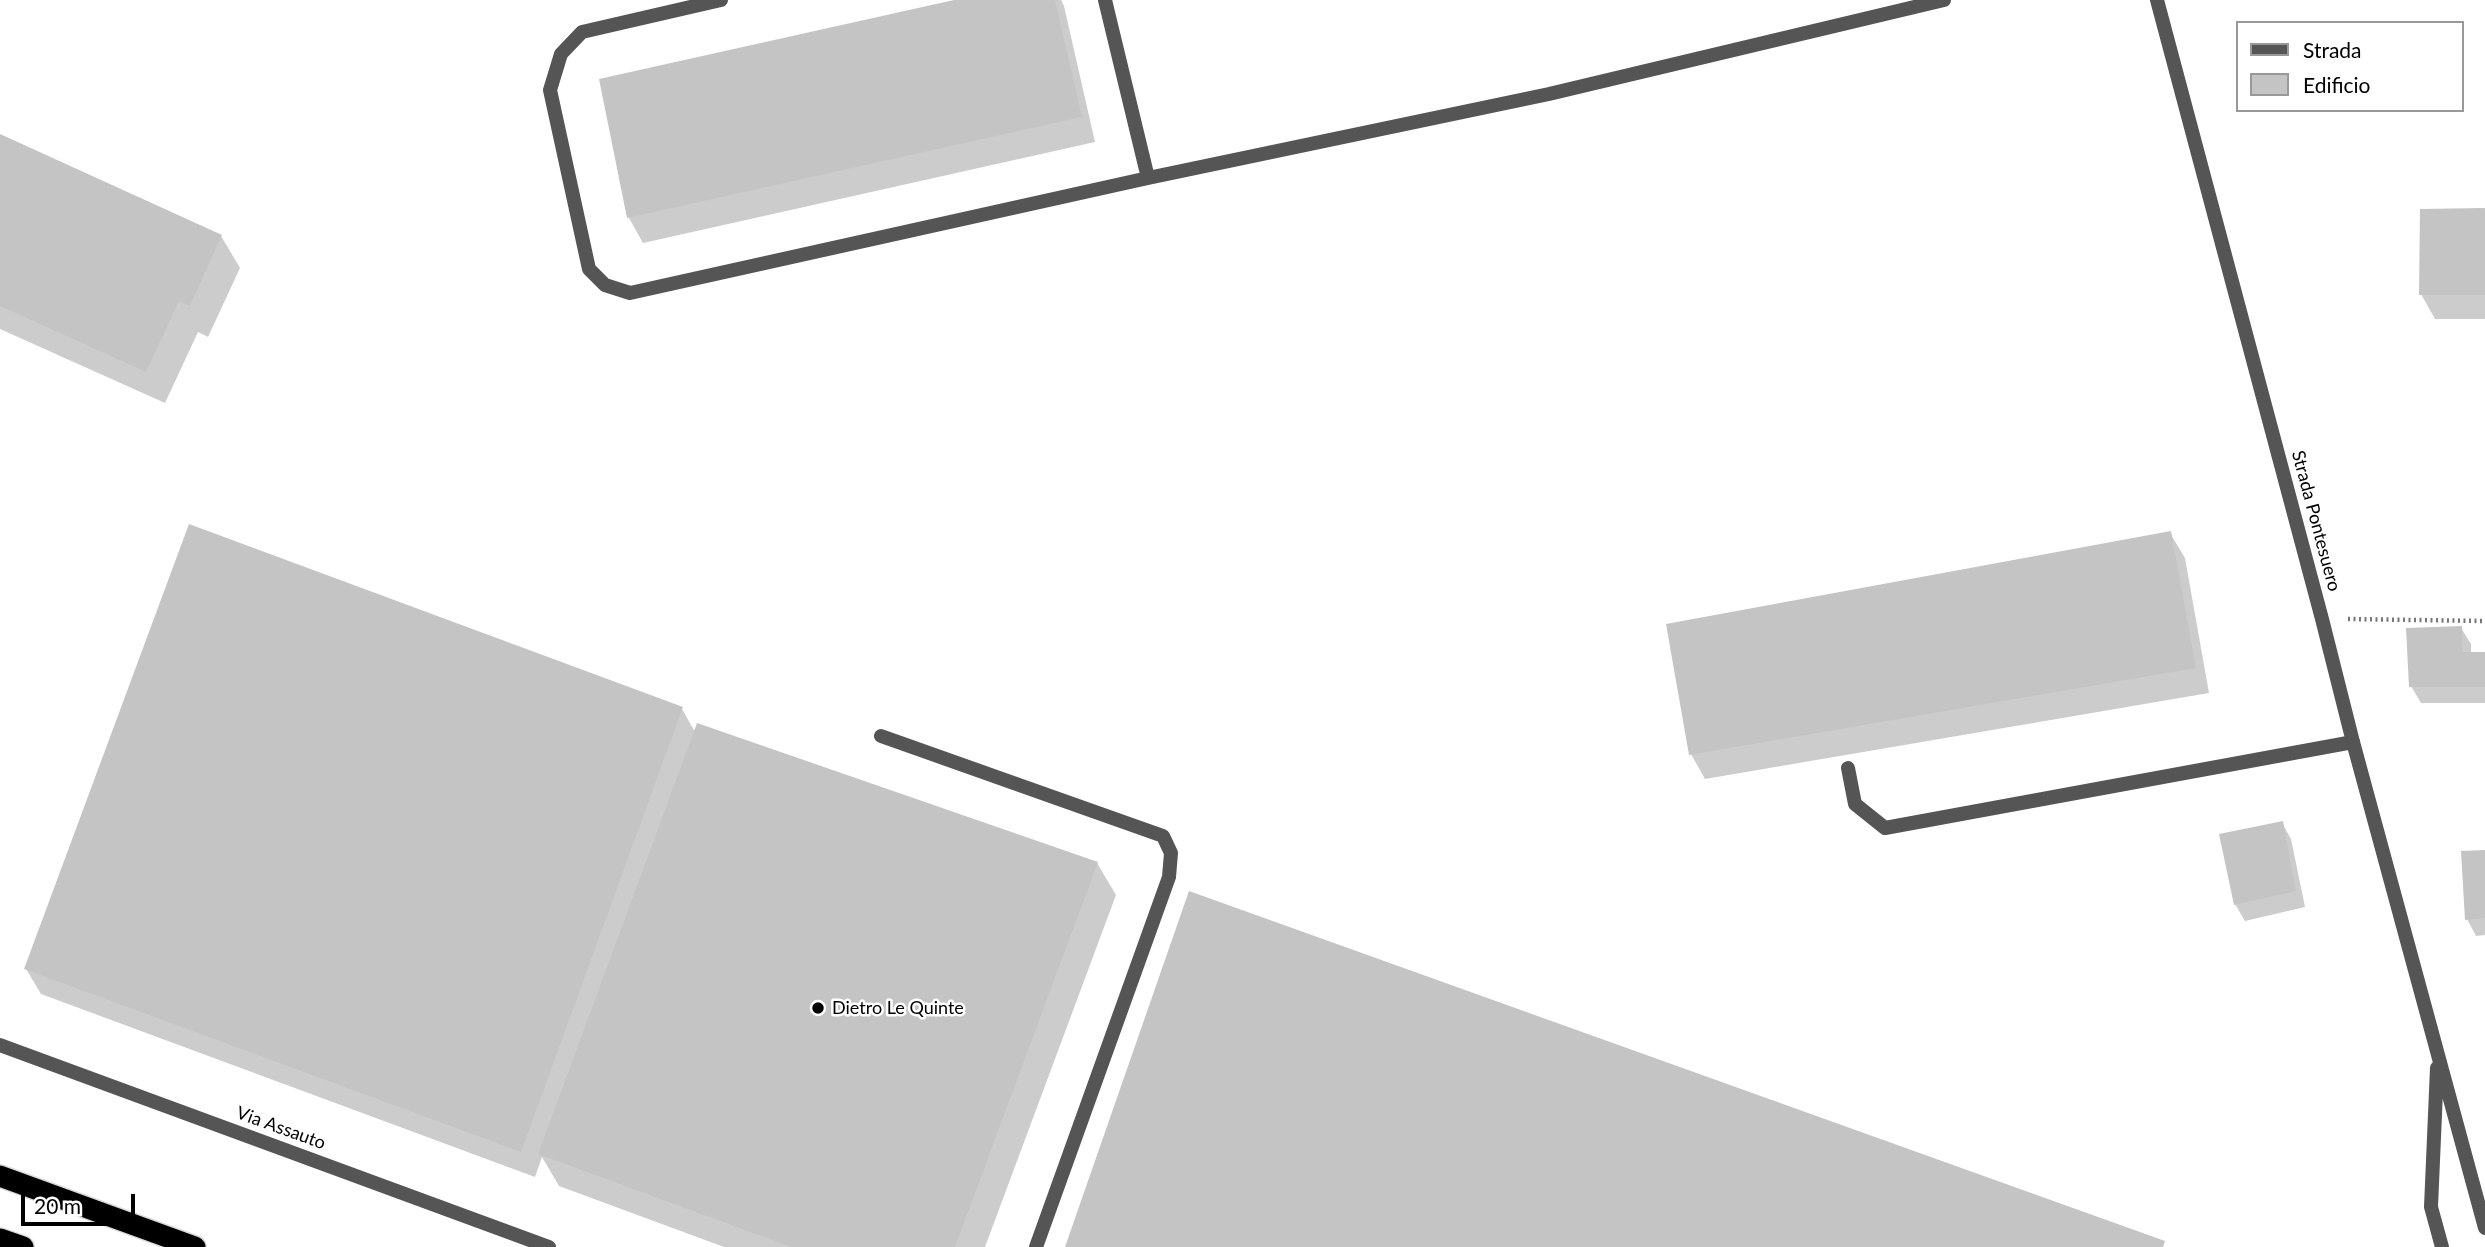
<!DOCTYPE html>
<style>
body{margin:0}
#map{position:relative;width:2485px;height:1247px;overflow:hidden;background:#fff;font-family:Lato,sans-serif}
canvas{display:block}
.legend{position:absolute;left:2236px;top:21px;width:228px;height:91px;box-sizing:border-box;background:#fff;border:2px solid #999;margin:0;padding:9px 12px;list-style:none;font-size:21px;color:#000}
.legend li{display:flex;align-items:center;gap:14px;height:35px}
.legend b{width:35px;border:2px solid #999}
.scale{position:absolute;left:21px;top:1194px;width:114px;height:32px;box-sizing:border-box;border:4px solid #000;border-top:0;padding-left:9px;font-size:21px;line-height:24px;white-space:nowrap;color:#000;-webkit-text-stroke:5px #fff;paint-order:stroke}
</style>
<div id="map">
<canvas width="2485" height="1247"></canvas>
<ul class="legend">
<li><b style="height:9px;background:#555"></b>Strada</li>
<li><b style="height:19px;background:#c4c4c4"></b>Edificio</li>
</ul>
<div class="scale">20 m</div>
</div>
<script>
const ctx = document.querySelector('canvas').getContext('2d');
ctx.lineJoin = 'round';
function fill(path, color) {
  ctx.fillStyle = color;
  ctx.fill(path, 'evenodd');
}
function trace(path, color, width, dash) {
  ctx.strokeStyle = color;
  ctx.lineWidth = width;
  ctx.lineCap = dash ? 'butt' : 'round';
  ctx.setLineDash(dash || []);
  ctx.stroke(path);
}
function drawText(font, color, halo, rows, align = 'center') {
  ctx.font = font + ' Lato,sans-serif';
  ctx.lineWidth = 5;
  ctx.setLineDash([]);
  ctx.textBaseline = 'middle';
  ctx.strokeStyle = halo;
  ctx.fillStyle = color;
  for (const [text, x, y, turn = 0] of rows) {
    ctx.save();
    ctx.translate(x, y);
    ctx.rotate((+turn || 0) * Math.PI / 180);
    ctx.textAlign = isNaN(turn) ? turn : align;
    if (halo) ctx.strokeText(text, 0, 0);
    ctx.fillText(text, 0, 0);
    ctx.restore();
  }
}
const shadow = new Path2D(`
 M962 0H1061L1064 6 1095 142 643 243 629 218 601 80Z
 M0 136 221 236 240 268 208 337 198 332 165 403 0 329Z
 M2485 210V319H2435L2421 294Z
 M2170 533 2185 558 2209 693 1705 779 1691 754Z
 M2461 628 2471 644V654H2485V703H2421L2411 686Z
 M682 709 695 732 1097 863 1116 895 985 1247H724L559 1186 542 1157 535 1177 41 994 26 969Z
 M2282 823 2291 839 2305 907 2245 921 2235 904Z
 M2485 851V935L2476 936 2467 919Z`);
const building = new Path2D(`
 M954 0H1055L1082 117 627 218 599 79Z
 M0 134 222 235 190 306 179 301 146 372 0 306Z
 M2485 208V295H2419L2420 209Z
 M189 524 683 707 521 1152 24 969Z
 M2171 531 2196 668 1689 755 1666 624Z
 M2462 626V652H2485V687H2409L2406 628Z
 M697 723 1098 862 955 1247H791L538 1154Z
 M2283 821 2296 891 2234 905 2219 834Z
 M2485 850V918L2465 920 2461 851Z
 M1189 891 2165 1241 2163 1247H1065Z`);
const path = new Path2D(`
 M2348 619 2485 621`);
const service = new Path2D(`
 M721 0 582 32 561 54 550 90 589 269 605 285 630 293 1148 178 1549 94 1944 0
 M1105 0 1148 178
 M881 736 1163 836 1171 853 1169 877 1036 1247
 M1848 768 1855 804 1885 828 2353 742
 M0 1045 549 1247`);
const minor = new Path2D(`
 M2157 0 2322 619 2353 742 2485 1228
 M2437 1068 2431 1207 2442 1247`);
const motorway = new Path2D(`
 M0 1176 195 1247
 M0 1239 23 1247`);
const markers = [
 [818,1008,7,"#000"]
];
const streetNames = [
 ["Strada Pontesuero",2316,521,75],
 ["Via Assauto",281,1128,20]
];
const poiNames = [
 ["Dietro Le Quinte",832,1008]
];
fill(shadow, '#0003');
fill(building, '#c4c4c4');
trace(motorway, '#dbdbdb', 24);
trace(path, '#777', 4.5, [2, 3.5]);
trace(service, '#555', 14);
trace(minor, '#555', 14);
trace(motorway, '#000', 21);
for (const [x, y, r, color] of markers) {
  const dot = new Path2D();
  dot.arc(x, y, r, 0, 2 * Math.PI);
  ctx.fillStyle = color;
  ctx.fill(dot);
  trace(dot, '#fff', 2.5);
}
drawText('18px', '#000', '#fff', streetNames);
drawText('18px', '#000', '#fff', poiNames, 'left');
</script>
